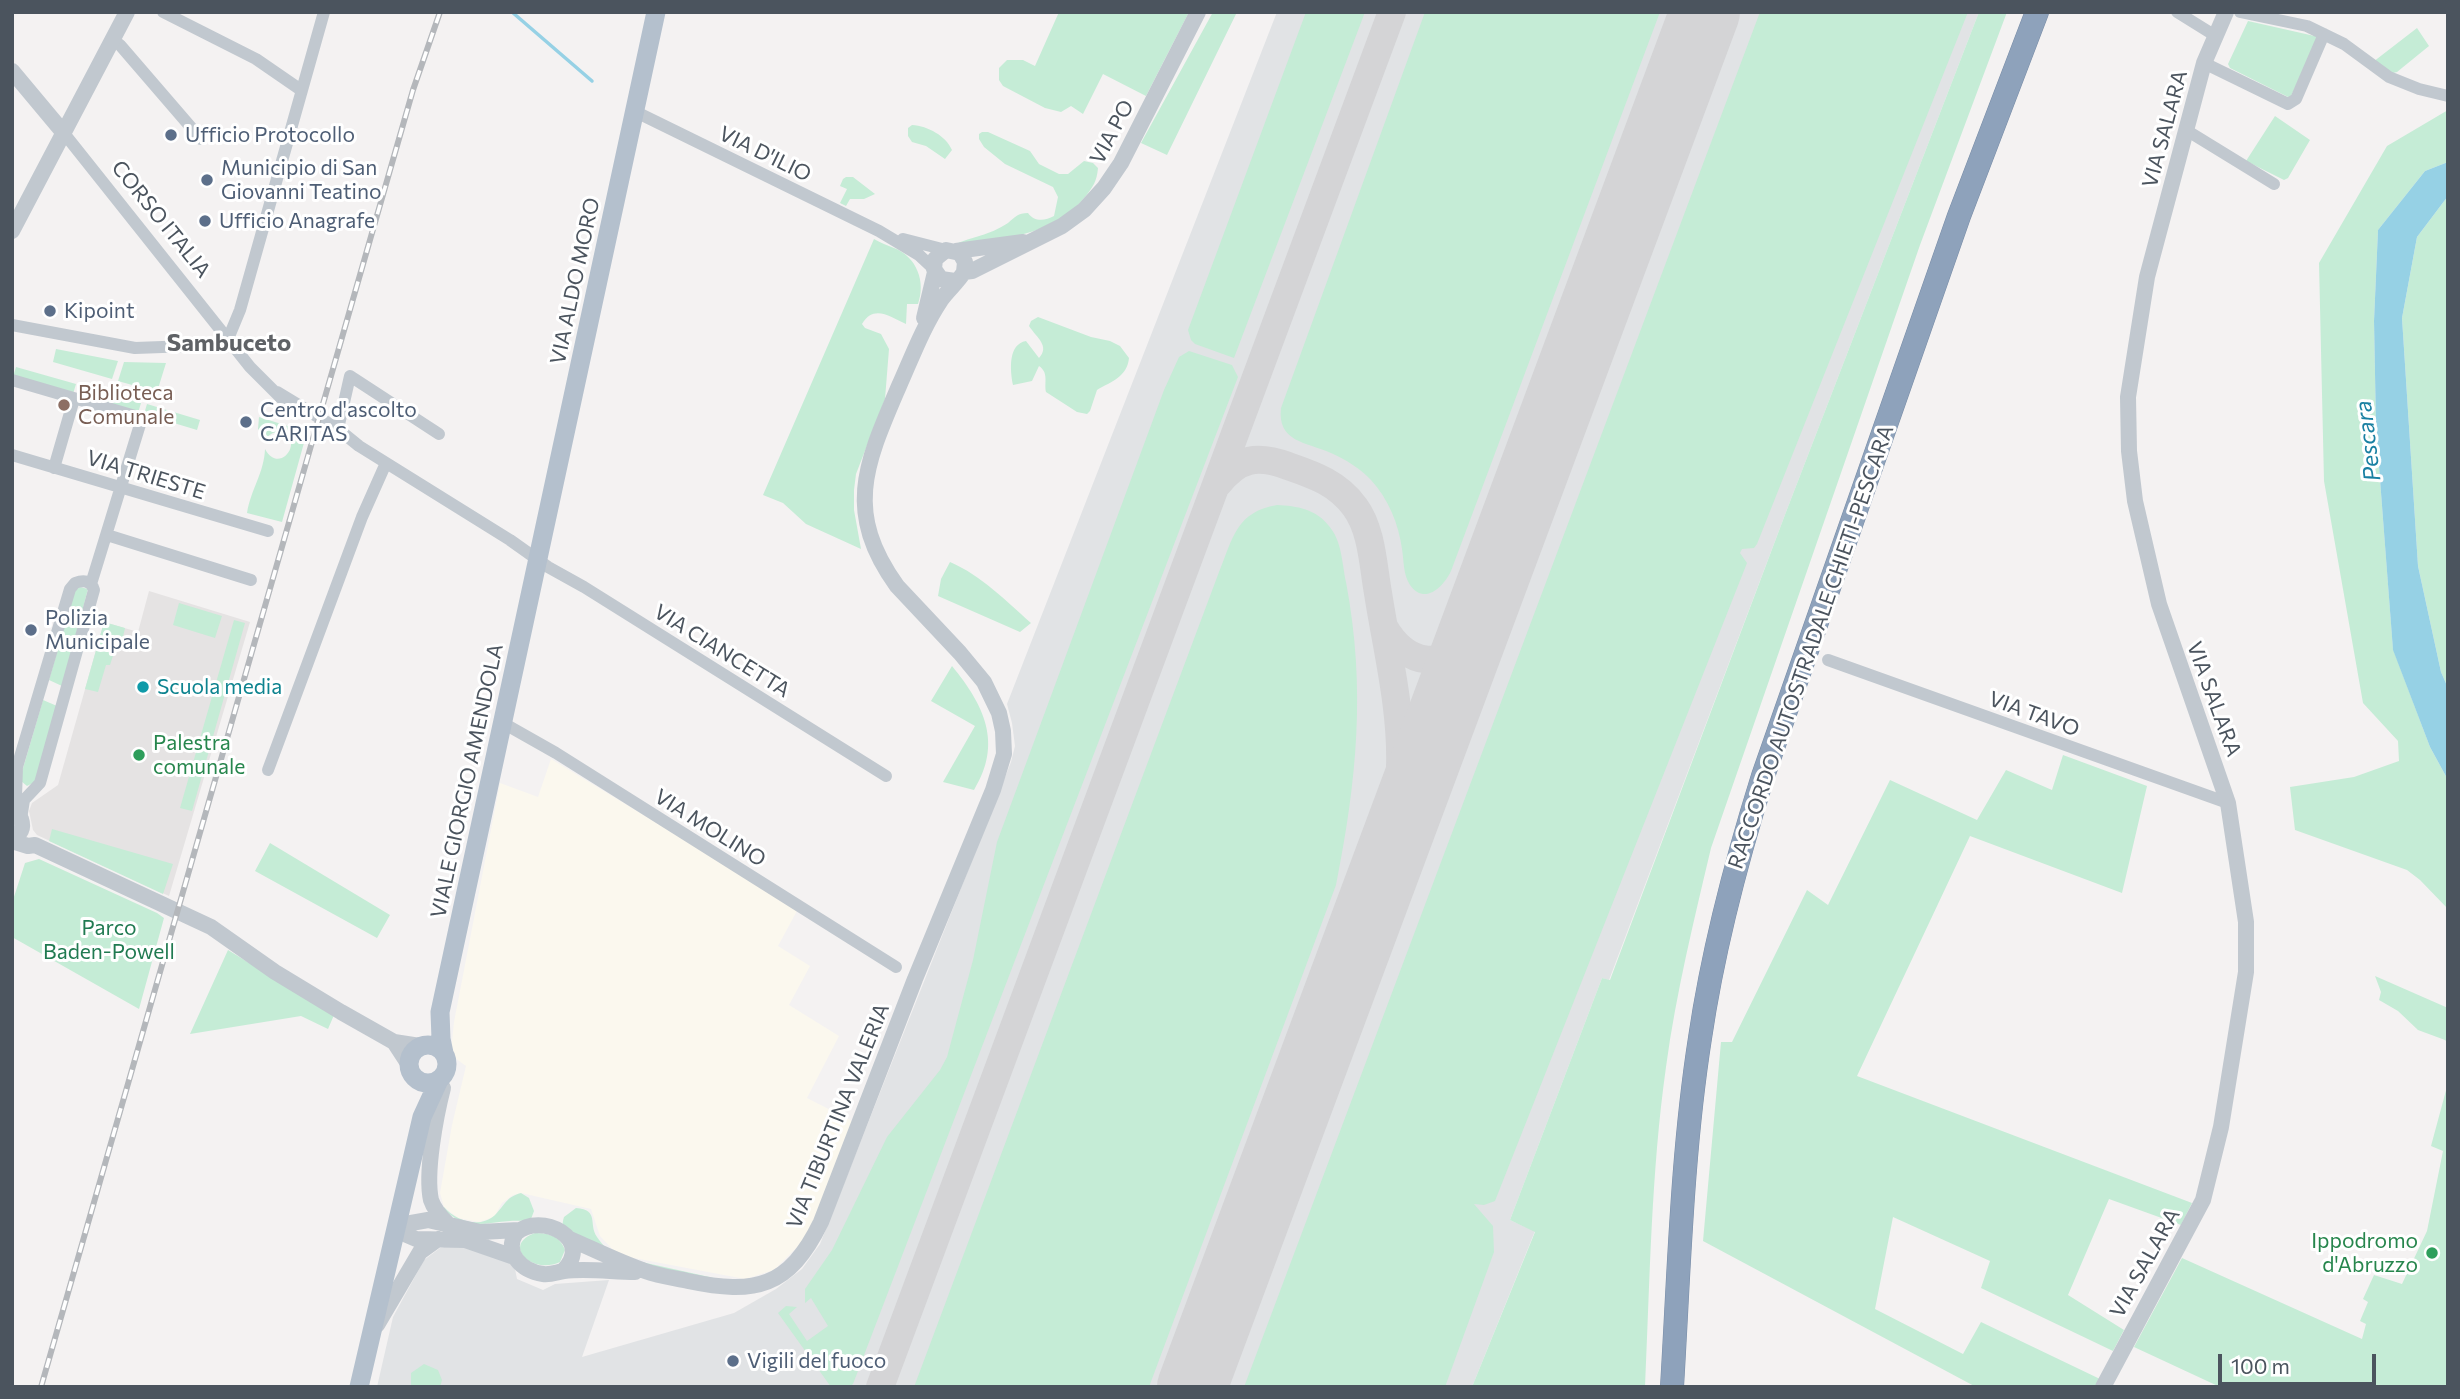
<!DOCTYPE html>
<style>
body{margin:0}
#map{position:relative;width:2460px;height:1399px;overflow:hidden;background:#f4f2f2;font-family:Commissioner,sans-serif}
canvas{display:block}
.frame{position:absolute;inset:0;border:14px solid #4b545e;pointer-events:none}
.scale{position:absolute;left:2218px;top:1354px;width:158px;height:32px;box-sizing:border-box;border:4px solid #4b545e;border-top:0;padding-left:9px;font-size:21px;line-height:24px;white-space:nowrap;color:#4b545e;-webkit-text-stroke:5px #fff;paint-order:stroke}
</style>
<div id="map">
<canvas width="2460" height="1399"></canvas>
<div class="frame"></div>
<div class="scale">100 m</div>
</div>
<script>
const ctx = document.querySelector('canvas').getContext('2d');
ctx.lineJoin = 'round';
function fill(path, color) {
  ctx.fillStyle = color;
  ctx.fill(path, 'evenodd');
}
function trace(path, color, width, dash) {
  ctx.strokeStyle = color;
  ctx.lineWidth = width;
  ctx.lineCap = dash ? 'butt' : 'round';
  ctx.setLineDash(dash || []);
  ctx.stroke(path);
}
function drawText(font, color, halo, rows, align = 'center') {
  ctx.font = font + ' Commissioner,sans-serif';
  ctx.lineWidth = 6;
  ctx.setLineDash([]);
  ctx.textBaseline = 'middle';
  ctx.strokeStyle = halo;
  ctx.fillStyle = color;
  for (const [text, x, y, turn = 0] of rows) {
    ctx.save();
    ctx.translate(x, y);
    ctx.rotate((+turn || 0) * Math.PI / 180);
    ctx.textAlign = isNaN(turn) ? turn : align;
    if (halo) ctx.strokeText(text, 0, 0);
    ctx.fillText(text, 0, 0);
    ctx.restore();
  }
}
const commercial = new Path2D(`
 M551 759 798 909 778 946 810 966 789 1005 839 1036 807 1098 854 1122 808 1236 774 1270 745 1279 618 1255 600 1236 591 1209 521 1193 513 1195 502 1203 494 1217 479 1222 458 1218 444 1207 440 1193 452 1125 466 1066 455 1058 451 1051 454 1022 500 783 538 797Z`);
const education = new Path2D(`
 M149 591 250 622 169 896 37 835 33 830 29 811 32 803 58 785 104 622 138 632Z`);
const airport = new Path2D(`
 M1277 12H1979L1786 512 1609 980 1602 978 1510 1220 1535 1231 1472 1387H377L393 1317 424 1260 440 1248 457 1244 506 1260 515 1269 517 1279 543 1290 555 1284 609 1280 582 1357 734 1313 776 1289 802 1269 820 1244 1011 762 1015 746 1012 723 1007 704Z`);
const green = new Path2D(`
 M1059 12H1189L1146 96 1103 74 1083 114 1071 106 1061 112 1045 108 1003 86 999 80V68L1007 60H1023L1035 66Z
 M1213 12H1237L1167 155 1141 143Z
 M1306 12H1365L1234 358 1195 344 1191 340 1188 330Z
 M1425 12H1660L1451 571C1444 586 1425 606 1410 585 1403 574 1404 561 1402 549 1399 525 1388 498 1371 480 1361 469 1345 459 1331 453 1306 442 1277 442 1281 408Z
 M1760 12H1968L1757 544 1754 548 1742 549 1740 553 1747 563 1495 1201 1484 1205 1474 1204 1493 1226 1494 1252 1445 1387H1244Z
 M1979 12H2007L1920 245 1711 848C1694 920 1676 993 1666 1067 1651 1173 1650 1281 1645 1387H1472L1535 1232 1510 1220 1602 978 1610 980 1786 512Z
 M2248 21 2319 37 2290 98 2230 68 2228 64Z
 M2417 28 2429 46 2397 72 2393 73 2373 62Z
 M2448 110V162L2425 171 2378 230 2374 321 2376 427 2393 649 2430 747 2448 780V909L2420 880 2407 870 2295 830 2290 787 2354 777 2399 761 2398 741 2363 703 2324 481 2319 263 2387 146Z
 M2275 116 2310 140 2288 178 2284 180 2246 161Z
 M912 125C928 126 946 136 952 150L945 159 926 146 912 142 908 136V128Z
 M982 132H988L1030 151 1039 164 1059 174H1068L1084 161 1093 163 1098 168C1097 181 1093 187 1085 197 1054 237 999 239 953 245 974 236 988 236 1008 223 1015 217 1018 213 1028 213 1034 222 1045 221 1054 216L1058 197 1053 187 1005 164 984 147 979 139V134Z
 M846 177H853L875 194 864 199H850L846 206 840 203 847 189 840 186 843 179Z
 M2448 196V688L2441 672 2418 566 2402 318 2417 237Z
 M874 239C881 243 887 245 894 248 917 257 926 282 918 304H907L906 324C890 317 874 304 862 324L865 328 881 334 889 349 885 399 856 474 854 490V510L861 549 806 524 783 503 763 495Z
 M1038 317 1091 337 1110 341 1120 346 1129 358C1127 377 1112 381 1097 390L1090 411 1087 414 1077 412 1046 392C1044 382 1049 373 1039 366L1032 381 1013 385C1010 370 1008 344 1026 341L1039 358C1050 346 1037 338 1029 326L1031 321Z
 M56 349 118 361 112 379 53 362Z
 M1189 351 1232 365 1238 377 853 1384 849 1387H831L778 1313 786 1306 797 1307 789 1314 807 1341 828 1326 811 1298 805 1303V1289L832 1250 887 1137 940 1070 947 1057 973 960 997 842 1164 390 1179 357Z
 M124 362 166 363 157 392 118 381Z
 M16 367 76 384 73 394 13 377Z
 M81 385 141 403 138 413 78 395Z
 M147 404 200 420 197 430 144 414Z
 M259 417 307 432 282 522 247 513C251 489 264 473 265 449 279 475 304 442 283 433 277 430 272 433 267 437L258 429Z
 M1277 505C1297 506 1316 509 1329 526 1342 541 1342 563 1346 582 1366 688 1357 780 1336 885L1149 1387H914L1219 572C1233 538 1236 512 1277 505Z
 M950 562C982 576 1005 600 1031 623L1020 632 938 596 941 579Z
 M80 587 88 589 62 686 49 680 75 590Z
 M179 603 222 616 215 638 173 625Z
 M234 620 245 623 192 811 180 808Z
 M104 622 125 628 123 637H119L110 665H106L98 692 85 689Z
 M952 666C984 705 1003 743 974 790L943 782 975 726 931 701Z
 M43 700 57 706 35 782 27 786 21 781V775Z
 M2063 755 2147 786 2122 893 1970 836 1857 1076 2192 1203 2181 1225 2109 1199 2068 1295 2124 1330 2113 1351 1981 1288 1990 1261 1893 1217 1875 1309 1963 1354 1981 1322 2100 1379 2097 1387H1976L1703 1241 1721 1042H1732L1807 890 1828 905 1890 780 1977 820 2006 770 2052 790Z
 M52 829 173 864 163 894 49 841Z
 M270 843 390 915 377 938 255 871Z
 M39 859 157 913 164 918 139 1009 12 937V903L25 863Z
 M228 950 334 1015 328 1029 301 1016 190 1034Z
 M2375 976 2448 1008V1043L2445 1040 2418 1030 2398 1011 2379 1000 2381 992Z
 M2448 1083V1387H2220L2134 1347 2182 1258 2362 1339 2366 1324 2360 1321 2368 1302 2363 1299 2374 1275 2402 1284 2427 1231 2443 1151 2431 1146Z
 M521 1193 529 1198 534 1211 531 1219C524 1222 517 1220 510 1221 483 1223 464 1231 443 1208L444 1207C456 1221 480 1229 495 1215 505 1205 506 1197 521 1193Z
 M576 1208C600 1210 588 1224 597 1237 603 1246 610 1252 619 1257L723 1280C693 1274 576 1257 563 1228 562 1225 563 1220 564 1217Z
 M535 1233C549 1233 560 1236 565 1250L560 1262C532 1275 501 1245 535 1233Z
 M424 1364 438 1370 442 1380 440 1387H411V1373Z`);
const water = new Path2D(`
 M2448 162V196L2417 237 2402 318 2418 566 2441 672 2448 688V780L2430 747 2393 650 2376 427 2374 321 2378 230 2425 171Z`);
const stream = new Path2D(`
 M512 12 592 81`);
const taxiway = new Path2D(`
 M1218 484C1239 457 1258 455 1288 466 1314 475 1338 483 1355 507 1372 530 1373 565 1378 593 1387 651 1402 709 1400 768 1398 808 1388 848 1379 888
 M1384 627C1407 667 1446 672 1474 633
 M880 1387 1392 12`);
const runway = new Path2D(`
 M1192 1387 1705 12`);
const minor = new Path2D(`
 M163 12 256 59 301 90
 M2177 12 2214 35
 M2240 12 2307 26 2344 44 2389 77 2419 89 2448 96
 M112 39 120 45 201 139
 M2204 63 2288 104 2296 99 2324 34
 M634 111 879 231 919 255 934 269
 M2186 130 2274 184
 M63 132 250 367 282 399
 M903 239 946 250
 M12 325 135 348 218 345 228 339
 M228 339 240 310 324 12
 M12 380 142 418 91 584
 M277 392 338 429 359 446 510 540 548 567 584 587 886 776
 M338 429 350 376 439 434
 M12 455 268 531
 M54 468 74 399
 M107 535 251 580
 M1828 660 2228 803
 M503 723 556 753 896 967
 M268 770 362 517 386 463
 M12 805 16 797 17 767 70 589 75 583C83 580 91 580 94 590L40 783 24 800 21 819`);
const tertiary = new Path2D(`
 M12 71 63 132
 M12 231 127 12
 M956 251 1023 242
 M964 272 972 271 1062 226 1084 210 1104 188 1121 163 1198 12
 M924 318 935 272
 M12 813 21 819C24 828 21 835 12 838
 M12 841 28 846 35 845 211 927 275 972 341 1012 394 1042 420 1046
 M394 1042 409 1065
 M443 1088C436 1115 425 1173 431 1200 434 1209 440 1216 447 1223
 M395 1230 411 1223 428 1220 480 1232 519 1230
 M395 1230 416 1239 465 1240 514 1257
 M570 1239C595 1250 619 1262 645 1271 659 1276 674 1278 688 1281 755 1295 789 1288 821 1222L915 979 993 790 1004 754 1003 731 999 713 984 682 960 653 897 586C843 511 866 463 899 386 912 357 923 327 941 300 948 290 958 282 964 272L965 262 960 253 946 250 935 259 934 269 941 279 955 281
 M563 1271C595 1239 541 1211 516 1233 503 1253 522 1271 543 1274 551 1275 557 1272 564 1271 587 1268 613 1272 635 1272
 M377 1325 420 1252 438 1239
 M2103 1387 2203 1200 2221 1127 2246 972V922L2228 803 2159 604 2135 501 2129 451 2128 397 2147 277 2204 63 2226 12`);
const primary = new Path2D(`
 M409 1064a19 19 0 1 1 38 0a19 19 0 1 1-38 0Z
 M444 1053 441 1039 440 1012 656 12
 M359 1387 422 1117 439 1080`);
const motorway = new Path2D(`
 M1672 1387C1679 1271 1682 1153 1700 1038 1713 949 1736 862 1763 776L1959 216 2037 12`);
const rail = new Path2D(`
 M41 1387 413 90 440 12`);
const markers = [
 [171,135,7,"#5c6f8a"],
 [207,180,7,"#5c6f8a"],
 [205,221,7,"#5c6f8a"],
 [50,311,7,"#5c6f8a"],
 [64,405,7,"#8d6e63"],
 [246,422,7,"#5c6f8a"],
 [31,630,7,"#5c6f8a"],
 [143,687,7,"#0f9aa8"],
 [139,755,7,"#2e9e5b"],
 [2432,1253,7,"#2e9e5b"],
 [733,1361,7,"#5c6f8a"]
];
const streetNames = [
 ["VIA SALARA",2165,129,-75],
 ["VIA PO",1112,132,-62],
 ["VIA D'ILIO",765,154,26],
 ["CORSO ITALIA",161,219,51],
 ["VIA ALDO MORO",575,281,-78],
 ["VIA TRIESTE",146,475,17],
 ["RACCORDO AUTOSTRADALE CHIETI-PESCARA",1811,647,-71],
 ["VIA CIANCETTA",722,651,32],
 ["VIA SALARA",2214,699,70],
 ["VIA TAVO",2034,714,20],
 ["VIALE GIORGIO AMENDOLA",467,781,-78],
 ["VIA MOLINO",710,828,32],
 ["VIA TIBURTINA VALERIA",838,1116,-68],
 ["VIA SALARA",2145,1263,-61]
];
const serviceNames = [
 ["Ufficio Protocollo",185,135],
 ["Municipio di San",221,168],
 ["Giovanni Teatino",221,192],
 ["Ufficio Anagrafe",219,221],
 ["Kipoint",64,311],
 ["Centro d'ascolto",260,410],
 ["CARITAS",260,434],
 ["Polizia",45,618],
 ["Municipale",45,642],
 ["Vigili del fuoco",747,1361]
];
const educationNames = [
 ["Biblioteca",78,393],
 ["Comunale",78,417]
];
const cultureNames = [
 ["Scuola media",157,687]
];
const leisureNames = [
 ["Palestra",153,743],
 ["comunale",153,767],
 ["Ippodromo",2418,1241,"right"],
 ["d'Abruzzo",2418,1265,"right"]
];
const parkNames = [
 ["Parco",109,928],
 ["Baden-Powell",109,952]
];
const waterNames = [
 ["Pescara",2368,441,-97]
];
const quarterNames = [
 ["Sambuceto",229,343]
];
fill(commercial, '#fbf8ee');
fill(education, '#e5e3e3');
fill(airport, '#e1e3e5');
fill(green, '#c5ecd6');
fill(water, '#96d1e5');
trace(stream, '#96d1e5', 3.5);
trace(taxiway, '#d4d4d6', 28);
trace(runway, '#d4d4d6', 70);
trace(motorway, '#798da7', 24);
trace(minor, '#c1c8cf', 12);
trace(tertiary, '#c1c8cf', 16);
trace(primary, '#b4c0cd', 19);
trace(motorway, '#8ea2bb', 23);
trace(rail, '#b4b7bb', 6);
trace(rail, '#fff', 3.5, [10]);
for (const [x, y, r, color] of markers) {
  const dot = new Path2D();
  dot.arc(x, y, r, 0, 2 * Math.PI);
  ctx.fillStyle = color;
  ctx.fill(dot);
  trace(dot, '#fff', 2.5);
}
drawText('21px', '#4b545e', '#fff', streetNames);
drawText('21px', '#4e5e75', '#fff', serviceNames, 'left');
drawText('21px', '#785e54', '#fff', educationNames, 'left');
drawText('21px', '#0d838f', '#fff', cultureNames, 'left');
drawText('21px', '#27864d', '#fff', leisureNames, 'left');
drawText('21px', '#207a51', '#fff', parkNames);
drawText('italic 23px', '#1980a2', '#fff', waterNames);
drawText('bold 24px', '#5f6266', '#fff', quarterNames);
</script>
